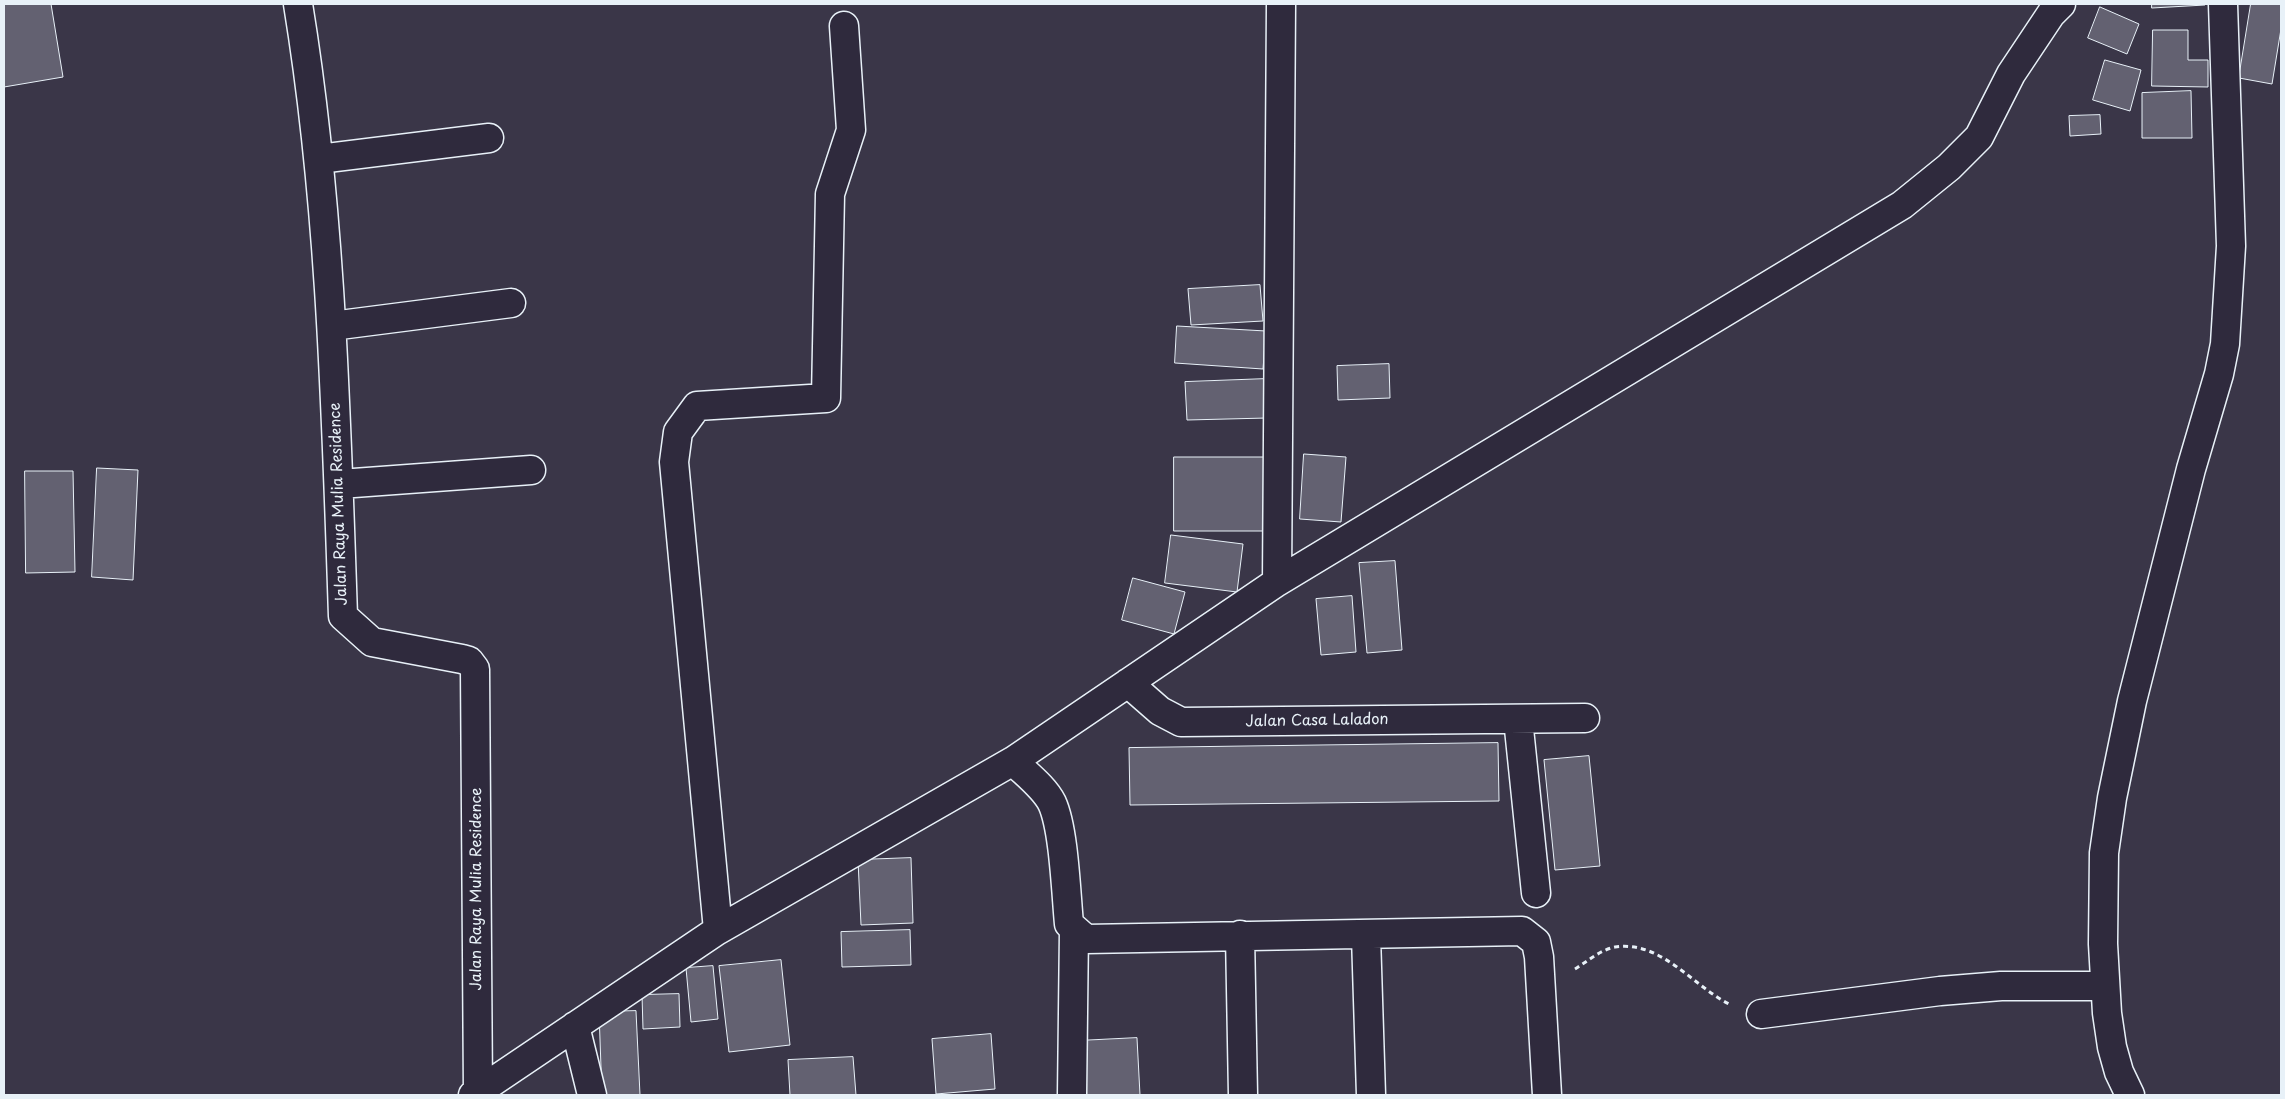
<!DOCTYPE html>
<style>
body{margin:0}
#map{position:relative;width:2285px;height:1099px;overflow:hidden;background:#3a3648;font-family:"Playpen Sans",sans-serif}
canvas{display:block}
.frame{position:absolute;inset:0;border:5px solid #e8f1f8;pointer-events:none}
</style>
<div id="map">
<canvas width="2285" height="1099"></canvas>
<div class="frame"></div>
</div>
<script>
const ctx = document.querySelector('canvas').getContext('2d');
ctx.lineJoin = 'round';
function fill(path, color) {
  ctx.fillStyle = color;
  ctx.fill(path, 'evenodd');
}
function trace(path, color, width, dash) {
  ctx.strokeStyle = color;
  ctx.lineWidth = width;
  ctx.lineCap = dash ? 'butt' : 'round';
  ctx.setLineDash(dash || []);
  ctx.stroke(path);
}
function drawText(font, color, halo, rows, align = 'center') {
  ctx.font = font + ' "Playpen Sans",sans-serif';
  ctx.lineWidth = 4;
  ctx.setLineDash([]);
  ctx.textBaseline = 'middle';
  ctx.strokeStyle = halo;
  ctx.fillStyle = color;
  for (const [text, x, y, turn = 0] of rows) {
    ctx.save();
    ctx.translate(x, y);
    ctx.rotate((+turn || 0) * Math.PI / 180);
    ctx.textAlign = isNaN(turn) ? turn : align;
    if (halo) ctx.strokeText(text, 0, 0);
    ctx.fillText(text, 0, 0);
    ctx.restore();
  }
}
const building = new Path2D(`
 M4 4H51L63 77 4 87Z
 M2152 4H2205V5L2152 8Z
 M2251 4H2281V29L2272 84 2239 78Z
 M2100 7 2139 24 2127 54 2088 38Z
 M2153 30H2188V60H2208V87L2152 86Z
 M2105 60 2141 70 2130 111 2093 100Z
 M2191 91 2192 138H2142V93Z
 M2100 115 2101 134 2070 136 2069 116Z
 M1260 285 1263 321 1191 325 1188 289Z
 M1177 326 1266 331 1263 369 1175 363Z
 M1389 364 1390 398 1338 400 1337 366Z
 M1266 379 1267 418 1187 420 1185 382Z
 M1304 454 1346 457 1341 522 1300 519Z
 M1174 457H1266V531H1174Z
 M97 468 138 470 133 580 92 577Z
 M25 471H73L75 572 26 573Z
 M1171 535 1243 544 1237 592 1165 583Z
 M1395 561 1402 650 1367 653 1359 563Z
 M1133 578 1185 592 1174 634 1122 620Z
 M1352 596 1356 652 1321 655 1316 599Z
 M1498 743 1499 801 1130 805 1129 748Z
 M1589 756 1600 866 1555 870 1544 760Z
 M911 858 913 923 861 925 858 860Z
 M910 930 911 965 842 967 841 932Z
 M781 960 790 1045 729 1052 719 966Z
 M713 966 718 1019 691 1022 686 968Z
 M679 994 680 1027 643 1029 642 995Z
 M636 1011 640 1095H602L599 1012Z
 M991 1034 995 1089 936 1094 932 1039Z
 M1137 1038 1140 1095H1079L1077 1041Z
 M853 1057 856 1095H790L788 1060Z`);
const path = new Path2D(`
 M1575 969C1588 961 1600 950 1615 947 1661 940 1693 986 1729 1004`);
const minor = new Path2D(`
 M298 4C331 206 336 411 343 616L372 642 462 659 469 661 475 669 478 1095
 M319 159 489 138
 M332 326 511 303
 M340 484 531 470
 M1277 582 1281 4
 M1128 683 1160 711 1181 722 1585 718
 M1518 719 1536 893
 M1013 761C1026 774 1044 787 1052 803 1064 829 1066 893 1069 924L1086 939 1522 931 1536 942 1539 957 1547 1095
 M718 930 674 462 678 432 697 406 826 398 830 194 851 130 844 26
 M1240 935 1243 1095
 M1366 936 1371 1095
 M1761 1014 1940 991 2001 986H2104
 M575 1026 592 1095
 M473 1095 718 930 1013 761 1277 582 1902 205 1949 167 1979 137 2011 74 2051 14 2061 4
 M1072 1095 1074 930
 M2130 1095 2119 1072 2112 1047 2107 1013 2103 944 2104 853 2112 798 2132 701 2191 469 2219 374 2225 344 2231 246 2223 4`);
const streetNames = [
 ["Jalan Raya Mulia Residence",339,504,-92],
 ["Jalan Casa Laladon",1317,721,-1],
 ["Jalan Raya Mulia Residence",477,889,-90]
];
fill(building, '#636171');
trace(building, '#e8f1f8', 1);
trace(minor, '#e8f1f8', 31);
trace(path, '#e8f1f8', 3, [5, 4]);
trace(minor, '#2f2a3d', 28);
drawText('15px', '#e8f1f8', '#2f2a3d', streetNames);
</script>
